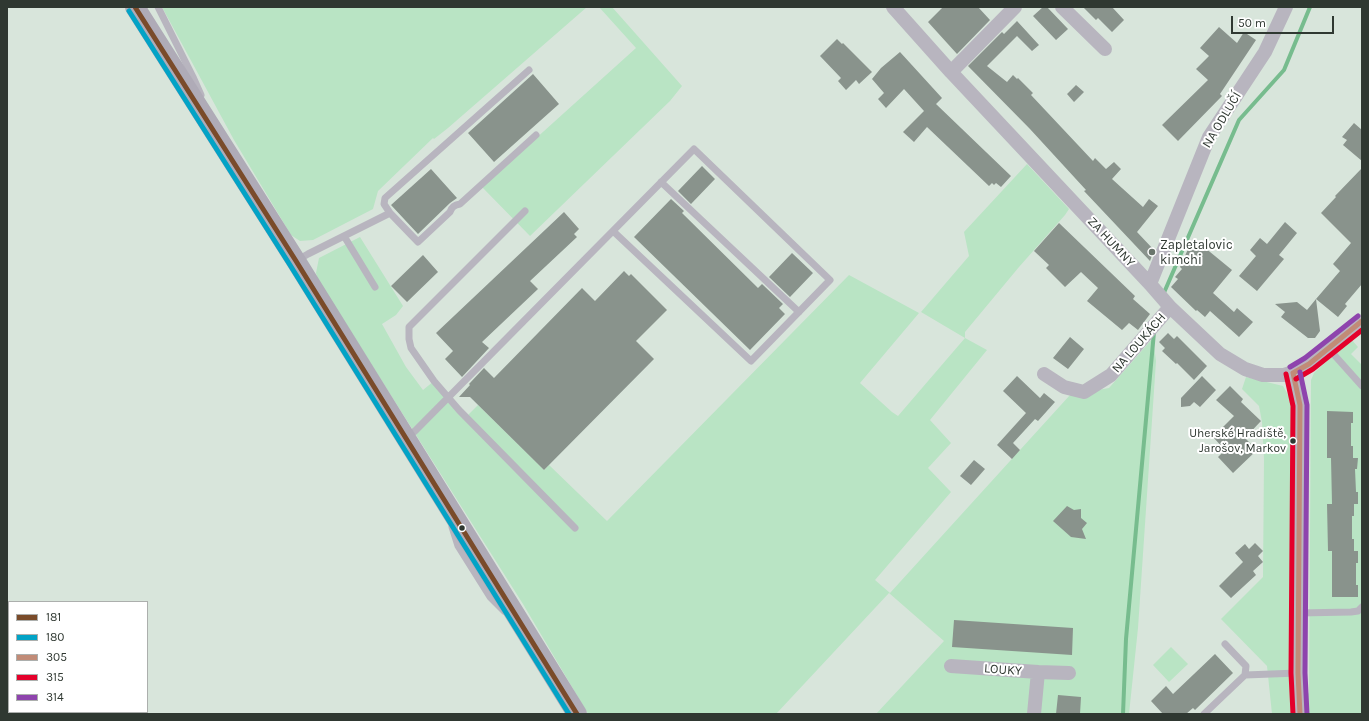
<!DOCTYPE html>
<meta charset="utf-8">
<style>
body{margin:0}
#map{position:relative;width:1369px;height:721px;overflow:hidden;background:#d8e5db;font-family:Karla,sans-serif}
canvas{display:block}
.frame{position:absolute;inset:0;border:8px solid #2f3831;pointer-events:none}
.legend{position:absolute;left:8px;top:601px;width:140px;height:112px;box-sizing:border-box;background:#fff;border:1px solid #acafad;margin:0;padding:5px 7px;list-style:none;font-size:12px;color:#2f3831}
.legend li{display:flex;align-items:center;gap:8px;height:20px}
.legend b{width:20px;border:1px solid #acafad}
.scale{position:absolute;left:1231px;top:16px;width:103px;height:18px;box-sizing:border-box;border:2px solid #2f3831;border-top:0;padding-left:5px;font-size:12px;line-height:14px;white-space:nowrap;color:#2f3831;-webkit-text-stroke:3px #fff;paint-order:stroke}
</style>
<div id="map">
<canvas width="1369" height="721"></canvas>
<div class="frame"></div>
<ul class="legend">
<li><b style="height:5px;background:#7a4b2a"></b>181</li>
<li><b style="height:5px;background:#02a3c6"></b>180</li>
<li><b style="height:5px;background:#c18b77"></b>305</li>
<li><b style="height:5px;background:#e4002b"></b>315</li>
<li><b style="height:5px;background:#8e44ad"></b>314</li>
</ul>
<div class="scale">50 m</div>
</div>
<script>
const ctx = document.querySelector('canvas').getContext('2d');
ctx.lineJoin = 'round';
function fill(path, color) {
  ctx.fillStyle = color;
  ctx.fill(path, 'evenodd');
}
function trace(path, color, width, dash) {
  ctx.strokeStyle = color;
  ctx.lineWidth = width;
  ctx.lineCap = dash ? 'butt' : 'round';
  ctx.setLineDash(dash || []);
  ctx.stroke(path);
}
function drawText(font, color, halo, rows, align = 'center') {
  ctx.font = font + ' Karla,sans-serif';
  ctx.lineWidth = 4;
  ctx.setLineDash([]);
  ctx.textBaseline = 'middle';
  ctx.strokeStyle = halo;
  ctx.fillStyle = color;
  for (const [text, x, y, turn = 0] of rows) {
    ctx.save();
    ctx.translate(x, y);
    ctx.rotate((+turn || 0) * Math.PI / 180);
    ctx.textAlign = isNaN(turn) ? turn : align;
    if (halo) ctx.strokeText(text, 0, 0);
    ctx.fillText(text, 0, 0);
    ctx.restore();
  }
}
const green = new Path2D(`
 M162 7H587L448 128 434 139 433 138 378 191 373 209 313 240 300 241 291 235 234 140Z
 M599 7H612L682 86 670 101 530 236 482 187 636 48Z
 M1027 164 1069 209 1065 215 1019 267 965 332V338L987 350 930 420 951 443 928 468 951 492 875 580 890 593 1070 395 1109 388 1153 338 1156 361 1138 628 1129 714H876L944 641 889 593 776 714H588L523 604 318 280 316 273 319 258 360 237 403 306 396 315 382 324 406 367 423 390 434 381 466 417 478 405 544 470 549 465 607 521 849 275 919 313 860 383 892 412 898 416 965 338 921 312 969 256 964 232Z
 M1351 339 1358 347 1351 354 1362 365V714H1306V698L1309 692 1311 380 1314 373Z
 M1246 377 1283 386 1291 400 1293 714H1272L1267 666 1221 619 1263 577 1264 459 1262 422 1259 406 1242 389Z
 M1171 647 1188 664 1169 682 1153 665Z`);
const stream = new Path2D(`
 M1163 295 1239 120 1284 70 1310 7
 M1123 714 1126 639 1154 332`);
const building = new Path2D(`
 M943 7H978L990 20 957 54 928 22Z
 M1043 7H1047L1068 29 1056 40 1033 16Z
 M1083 7H1112L1124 20 1112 32 1098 18 1096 20Z
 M1017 21 1039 45 1032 51 1017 36 987 66 1007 82 1013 75 1017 79 1018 78 1033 93 1031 95 1093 161 1095 158 1106 169 1114 162 1121 169 1112 179 1143 207 1149 199 1158 206 1137 232 1154 250 1150 261 1084 191 1086 190 1030 129 968 66 1002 32 1004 34Z
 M1219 27 1237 43 1244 32 1256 40 1220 94 1222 96 1178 141 1162 125 1208 80 1196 69 1209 56 1200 48Z
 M837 39 842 44 843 43 872 72 859 84 856 80 846 90 838 81 841 78 820 56Z
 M900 52 942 98 936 104 1011 176 1001 187 996 183 994 185 992 183 989 186 927 127 914 142 903 132 924 111 904 89 886 108 878 99 884 93 872 79 881 68Z
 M533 74 559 104 494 162 468 133Z
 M1076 85 1084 92 1074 102 1067 94Z
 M1354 123 1362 130V161L1343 145 1347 140 1342 137Z
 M702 166 715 179 691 204 678 191Z
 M1362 168V284L1345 304 1347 306 1338 317 1316 299 1340 271 1333 264 1351 243 1321 213 1336 197 1335 196Z
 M431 169 457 198 450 203 418 234 391 205Z
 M671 199 684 211 682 213 758 288 762 284 783 304 779 308 785 314 750 350 634 237Z
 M564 212 579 229 574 234 577 237 530 281 538 289 482 342 489 348 462 377 445 359 453 351 436 333Z
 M1285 222 1297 233 1279 255 1284 259 1257 291 1239 276 1256 256 1250 250 1260 238 1267 244Z
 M1059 223 1135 296 1133 299 1150 314 1138 330 1129 323 1122 330 1087 301 1098 288 1081 272 1065 287 1046 268 1049 265 1034 251Z
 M1193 238 1232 270 1213 293 1234 312 1237 308 1253 322 1239 337 1210 311 1205 317 1197 310 1196 311 1171 287 1178 279 1175 277 1182 269 1180 267Z
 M792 253 813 273 790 297 769 277Z
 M423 255 438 272 407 302 391 286Z
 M624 271 629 276 631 274 667 310 636 341 654 359 544 470 470 397H459L470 385 469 384 484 368 494 378 582 288 595 301Z
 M1316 299 1320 331 1315 338H1308L1281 317 1285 312 1275 304 1297 302 1307 310Z
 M1168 333 1174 339 1177 336 1207 366 1194 380 1177 363 1176 364 1162 351 1165 348 1159 342Z
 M1070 337 1084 349 1068 369 1053 358Z
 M1017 376 1040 398 1044 393 1055 402 1038 421 1035 419 1013 443 1020 450 1012 459 997 445 1026 413 1003 391Z
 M1202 376 1216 390 1200 407 1194 402 1190 406 1181 407V398Z
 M1230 386 1243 399 1241 402 1261 421 1245 438 1257 450 1233 473 1218 457 1225 450 1213 437 1234 416 1216 400Z
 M1327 411 1353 412V423H1351V446H1353V458H1358L1357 469H1355L1356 492H1358V504H1354V516H1352V539H1354V551H1358V563H1356V585H1358V597H1332V551H1328L1327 504H1332L1331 458H1327Z
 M974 460 985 469 971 485 960 476Z
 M1067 506 1074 510 1081 509V518L1087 523 1082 529 1086 539 1071 537 1053 521Z
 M1255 543 1263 551 1258 556 1263 562 1253 571 1256 575 1231 598 1219 586 1243 562 1235 553 1245 544 1249 549Z
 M954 620 1073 628 1072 655 952 647Z
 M1215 654 1233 673 1195 710 1193 708 1186 714H1163L1151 701 1166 686 1173 694Z
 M1058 695 1081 697 1080 714H1056Z`);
const lane = new Path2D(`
 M158 7 193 77 201 95
 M661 182 799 312
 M525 211 409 327V339L411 348 434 381 459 410 575 528
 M390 213 384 204 385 198 529 70
 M344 236 375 287
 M296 261 308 254 390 213 418 242 450 212C452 207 454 205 460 204L536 135
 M1328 348 1362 386
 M406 437 415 431 694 149 830 280 751 361 613 231
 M452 527 458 546 490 597 504 611
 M1299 613 1351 612 1358 611 1362 607
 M1225 644 1246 666 1245 675
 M1204 714 1245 675 1298 673`);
const street = new Path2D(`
 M893 7 951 72 1150 284 1170 307 1220 354 1245 369 1263 375H1284L1300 370 1362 321
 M1062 7 1105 49
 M951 72 1015 7
 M1150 284 1209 137 1265 52 1286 7
 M1293 373 1300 405 1298 673 1300 714
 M1044 374 1064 387 1084 392 1111 375 1170 307
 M951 666 1038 672 1034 714
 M1038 672 1069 673`);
const secondary = new Path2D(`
 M135 7 296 261 577 714`);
const bus1 = new Path2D(`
 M135 7 296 261 577 714`);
const bus2 = new Path2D(`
 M129 11 290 265 569 714`);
const bus3 = new Path2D(`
 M1293 373 1300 405 1298 673 1300 714
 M1293 373 1309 364 1362 321`);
const bus4 = new Path2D(`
 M1286 374 1293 406 1291 673 1293 714
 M1296 379 1313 369 1362 330`);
const bus5 = new Path2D(`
 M1290 367 1305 358 1358 316
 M1300 372 1307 405 1305 673 1307 714`);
const markers = [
 [1152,252,4,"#6a756c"],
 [1293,441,3.5,"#2f3831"],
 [462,528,3.5,"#2f3831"]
];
const busNames = [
 ["Uherské Hradiště,",1286,434],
 ["Jarošov, Markov",1286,449]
];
const streetNames = [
 ["NA ODLUČÍ",1222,120,-59],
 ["ZA HUMNY",1111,242,47],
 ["NA LOUKÁCH",1139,343,-49],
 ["LOUKY",1003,670,4]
];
const poiNames = [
 ["Zapletalovic",1160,245],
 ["kimchi",1160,260]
];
fill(green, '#b9e4c4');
trace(stream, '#77bc8e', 4);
fill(building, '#89938c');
trace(lane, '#b8b5bf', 7);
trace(street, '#b8b5bf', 14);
trace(secondary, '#afabb7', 20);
trace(bus1, '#7a4b2a', 5);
trace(bus2, '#02a3c6', 5);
trace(bus3, '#c18b77', 5);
trace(bus4, '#e4002b', 5);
trace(bus5, '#8e44ad', 5);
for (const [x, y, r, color] of markers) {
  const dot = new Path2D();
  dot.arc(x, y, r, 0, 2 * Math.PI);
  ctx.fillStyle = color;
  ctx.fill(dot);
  trace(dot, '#fff', 1.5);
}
drawText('12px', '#2f3831', '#fff', busNames, 'right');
drawText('13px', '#2f3831', '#fff', streetNames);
drawText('13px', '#2f3831', '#fff', poiNames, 'left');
</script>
